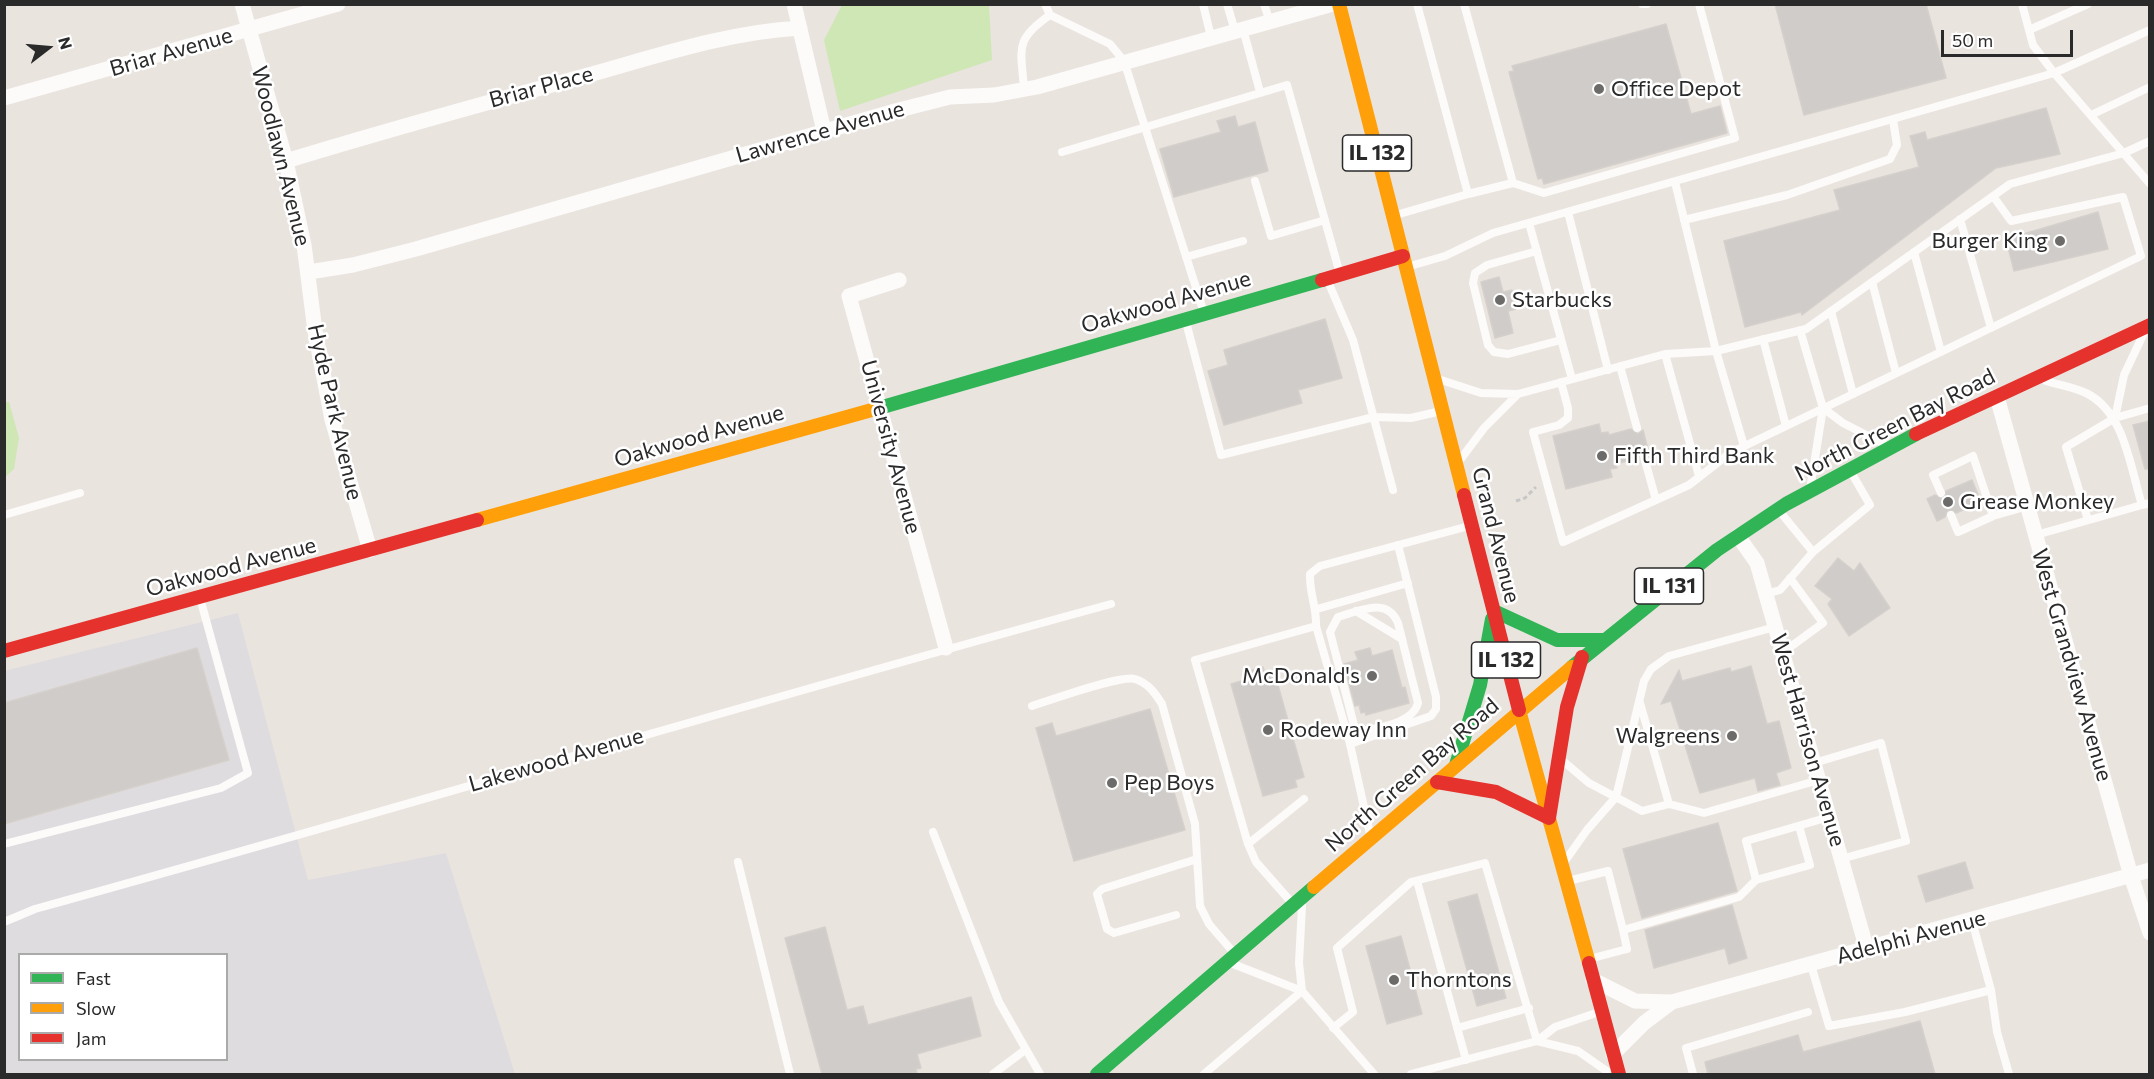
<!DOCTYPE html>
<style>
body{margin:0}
#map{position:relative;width:2154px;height:1079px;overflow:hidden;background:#eae4df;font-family:Commissioner,sans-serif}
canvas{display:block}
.frame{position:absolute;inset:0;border:6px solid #2a2a2a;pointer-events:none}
.legend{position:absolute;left:18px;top:953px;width:210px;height:108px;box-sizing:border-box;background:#fff;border:2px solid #aaa;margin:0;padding:8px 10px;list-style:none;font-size:18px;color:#2a2a2a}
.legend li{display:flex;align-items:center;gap:12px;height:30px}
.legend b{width:30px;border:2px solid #aaa}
.north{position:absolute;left:18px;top:18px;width:60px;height:60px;-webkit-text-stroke:4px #fff;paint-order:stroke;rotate:74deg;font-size:16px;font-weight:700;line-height:24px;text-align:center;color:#2a2a2a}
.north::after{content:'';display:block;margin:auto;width:21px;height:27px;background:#2a2a2a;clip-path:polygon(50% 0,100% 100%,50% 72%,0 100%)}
.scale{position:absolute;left:1941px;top:30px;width:132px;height:27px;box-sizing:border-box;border:3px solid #2a2a2a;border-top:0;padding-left:8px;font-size:18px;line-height:21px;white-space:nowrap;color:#2a2a2a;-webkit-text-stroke:4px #fff;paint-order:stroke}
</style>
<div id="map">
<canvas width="2154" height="1079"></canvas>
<div class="frame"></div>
<ul class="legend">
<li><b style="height:8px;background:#30b455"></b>Fast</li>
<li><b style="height:8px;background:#ff9f0a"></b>Slow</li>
<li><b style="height:8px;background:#e5322d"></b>Jam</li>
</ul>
<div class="north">N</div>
<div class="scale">50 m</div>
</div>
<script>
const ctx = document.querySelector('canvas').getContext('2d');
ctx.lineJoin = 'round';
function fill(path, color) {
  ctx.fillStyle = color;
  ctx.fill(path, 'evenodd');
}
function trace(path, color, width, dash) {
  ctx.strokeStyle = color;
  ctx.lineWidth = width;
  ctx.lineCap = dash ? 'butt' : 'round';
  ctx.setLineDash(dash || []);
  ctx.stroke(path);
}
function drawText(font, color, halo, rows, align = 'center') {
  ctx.font = font + ' Commissioner,sans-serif';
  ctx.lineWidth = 5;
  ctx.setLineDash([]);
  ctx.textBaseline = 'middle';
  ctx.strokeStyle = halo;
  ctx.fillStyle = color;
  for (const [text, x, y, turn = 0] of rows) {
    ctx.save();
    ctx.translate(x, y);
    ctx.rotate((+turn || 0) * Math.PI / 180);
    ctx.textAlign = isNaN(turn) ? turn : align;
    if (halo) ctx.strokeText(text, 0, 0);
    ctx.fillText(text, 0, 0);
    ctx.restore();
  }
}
const industrial = new Path2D(`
 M238 613 308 880 446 853 515 1074H5L4 671ZM20 954H226V1060H20Z`);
const green = new Path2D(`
 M842 5H989L992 60 840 111 824 40Z
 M5 402H9L19 438 14 469 5 477Z`);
const building = new Path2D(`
 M1775 4H1926L1946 78 1804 115Z
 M1666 24 1691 114 1720 106 1727 133 1544 184 1542 178 1538 179 1509 72 1514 71 1512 66Z
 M2046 108 2060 154 1996 168 1802 315 1801 312 1745 327 1724 241 1840 210 1834 190 1919 167 1910 136 1925 132 1927 140Z
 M1235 116 1238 127 1255 122 1268 171 1174 197 1160 149 1221 132 1217 121Z
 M2098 212 2108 249 2014 271 2008 247 2016 245 2013 237Z
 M1499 277 1503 292 1512 290 1516 309 1508 311 1513 333 1495 338 1481 282Z
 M1325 319 1342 378 1298 390 1302 403 1224 425 1208 371 1228 365 1224 350Z
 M2150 421V469H2145L2133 425Z
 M1599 424 1601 433 1608 432 1609 435 1631 429 1638 434 1643 430 1649 454 1642 451 1638 458 1616 464 1617 468 1610 469 1612 477 1566 489 1553 436Z
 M1972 480 1981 502 1956 513 1948 510 1945 517 1937 521 1927 499 1935 495 1943 499 1946 491Z
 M1838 558 1854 571 1860 563 1890 608 1849 636 1828 604 1832 599 1815 586Z
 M197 648 229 760 4 824V703Z
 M1370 648 1372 656 1392 650 1402 688 1405 687 1409 703 1366 715 1365 712 1361 713 1359 705 1355 706 1344 664 1358 660 1355 652Z
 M1751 666 1767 724 1779 721 1791 768 1776 773 1780 785 1758 791 1755 778 1700 793 1671 701 1661 704 1679 670 1682 681 1730 668 1731 672Z
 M1263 667 1265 674 1274 671 1304 777 1295 780 1297 787 1263 796 1231 684 1248 679 1246 672Z
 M1150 709 1185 830 1074 861 1036 728 1052 723 1056 736Z
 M1718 823 1737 891 1642 918 1623 849Z
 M1965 862 1973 888 1926 902 1918 876Z
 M1477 894 1506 998 1477 1006 1448 902Z
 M1732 905 1747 958 1729 964 1725 948 1654 968 1645 930Z
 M825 927 847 1010 863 1006 868 1025 971 997 981 1036 917 1054 921 1068 916 1069 917 1074H822L785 938Z
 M1401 936 1422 1014 1387 1024 1366 946Z
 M1920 1021 1935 1074H1708L1705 1062 1798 1035 1803 1052Z`);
const path = new Path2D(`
 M1516 501 1525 498 1536 487`);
const lane = new Path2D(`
 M1045 4 1050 15 1110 44 1124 61 1204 313
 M1203 4 1211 37
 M1227 4 1235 31
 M1264 4 1270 22
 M1464 4 1513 183 1468 194
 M1642 4H1647
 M2022 4 2033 45 2054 73 2150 184
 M1243 29 1260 92
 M2029 30 2088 4
 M1024 89C1021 48 1014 40 1050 15
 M2091 115 2150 87
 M1062 152 1287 85 1340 274
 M1255 181 1271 236 1325 220
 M1675 182 1716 351 1744 446
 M1513 183 1544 193 1735 138 1699 4
 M1568 212 1608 370
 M1396 215 1468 194 1417 4
 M1960 219 1991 328
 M1684 220 1787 195 1890 159 1897 145 1893 120
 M1529 223 1572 379
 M1537 251 1487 265 1475 273 1473 283 1488 345 1494 352 1508 354 1561 340
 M1914 252 1941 352
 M1186 257 1243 241
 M1410 266 1445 256 1493 233 2054 73 2150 30
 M1327 279 1353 340 1393 490
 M1872 282 1896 373
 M1831 311 1853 394
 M1186 322 1221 455 1374 417 1411 418 1441 411
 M1800 330 1823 408 1811 483
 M1763 339 1786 426
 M1665 354 1699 476
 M1620 366 1637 428
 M1438 379 1481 393 1518 394 1665 354 1716 351 1806 329 2010 184 2124 153 2150 141
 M2046 381C2059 385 2073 387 2086 393 2125 412 2130 467 2142 505L2150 503
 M1561 382 1568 408V418L1559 425 1533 432 1563 542 1689 485 1730 453 2141 256 2123 197 2011 221 1993 196
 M1823 408 1843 423 1884 444
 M2115 418 2124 375 2143 335
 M1644 457 1656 500
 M1460 460 1484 428 1518 394
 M1941 493 1933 475 1973 456 1993 516
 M1781 513 1813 552 1870 505 1851 472
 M4 515 80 493
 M1951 515 1958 532 1993 516 2028 506
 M2088 520 2066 447 2115 418 2150 408
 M2036 535 2142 505
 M1766 594 1780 590 1813 552
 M1317 609 1408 583
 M1356 611 1402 639
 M1781 649 1793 645 1823 623 1790 578
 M1640 703 1669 804
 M1032 706C1051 700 1120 675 1135 679 1148 683 1155 693 1162 704L1195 824 1200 906 1209 924 1234 953
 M1350 744 1356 733 1330 632 1338 617C1359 611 1387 596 1398 623L1418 703C1412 725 1376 727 1356 733
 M1350 744 1431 716 1436 709V697L1398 545
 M1563 761 1589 783 1642 811 1669 804 1704 813 1819 780
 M1814 763 1881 743 1906 841 1841 859
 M1799 826 1810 865 1756 880 1746 841 1829 817
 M933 832 999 1002 1040 1074
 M1370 834 1350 744 1316 626C1317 608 1309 592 1310 574L1320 566 1469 526
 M4 844 221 788 248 773 200 598
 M1248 844 1304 799
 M1565 861 1587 830 1616 797 1644 681 1651 669 1669 656 1775 627
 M738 862 790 1074
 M1417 881 1466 1060
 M1568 881 1608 871 1623 930
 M1292 903 1256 862 1248 844 1195 660 1316 626
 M1176 915 1114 933 1107 929 1097 894 1102 889 1197 859
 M4 922 35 909C394 810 751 702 1111 604
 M1589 959 1627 949 1623 930 1739 897 1756 880
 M1233 964 1302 991 1374 1074
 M1811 965 1829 1026 1905 1012 1991 990 1972 921
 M1991 990 1997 1032 2009 1074
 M1302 991 1299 963 1302 906
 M1333 1028 1353 1012 1337 948 1411 882 1485 863 1537 1041
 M1457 1028 1529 1008
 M1537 1041 1578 1051 1611 1074
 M993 1074 1025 1050
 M1204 1074 1302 991
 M1411 1074 1537 1041 1555 1027 1599 1012
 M1693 1074 1686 1048 1808 1012`);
const street = new Path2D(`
 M242 4 286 161 304 245 315 331 332 420 370 550
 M794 4 824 131
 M4 98 338 4
 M286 161C387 130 489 102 592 74 660 55 729 32 800 28
 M309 272 353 265 416 249 895 111 950 97 994 95 1037 87 1333 4
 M899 280 849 296 946 648
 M1997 397 2131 876 2150 933
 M1738 536 1757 563 1867 950
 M1593 980 1635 1001 1672 1002 2150 870
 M1613 1054 1644 1023 1672 1002`);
const fast = new Path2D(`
 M879 408 1322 280
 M1494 611 1557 640H1602
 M1572 667 1717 550 1786 504 1916 434
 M1456 765 1480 685 1492 619
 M1097 1074 1314 887`);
const slow = new Path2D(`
 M1339 4 1464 495
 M477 520 879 408
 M1519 710 1589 963
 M1314 887 1572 667`);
const jam = new Path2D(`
 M1322 280 1403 256
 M1916 434 2150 325
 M1464 495 1519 710
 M4 651 477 520
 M1437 782 1496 792 1549 818 1567 707 1582 657
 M1589 963 1619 1074`);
const markers = [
 [1599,89,6,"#6d6b69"],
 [2060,241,6,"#6d6b69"],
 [1500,300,6,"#6d6b69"],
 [1602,456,6,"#6d6b69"],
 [1948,502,6,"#6d6b69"],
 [1372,676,6,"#6d6b69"],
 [1268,730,6,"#6d6b69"],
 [1732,736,6,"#6d6b69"],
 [1112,783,6,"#6d6b69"],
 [1394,980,6,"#6d6b69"]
];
const shields = [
 [1377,153,69],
 [1669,586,69],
 [1506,660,69]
];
const shieldNames = [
 ["IL 132",1377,153],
 ["IL 131",1669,586],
 ["IL 132",1506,660]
];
const streetNames = [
 ["Briar Avenue",171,52,-16],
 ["Briar Place",541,87,-15],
 ["Lawrence Avenue",820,132,-16],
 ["Woodlawn Avenue",281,156,76],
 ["Oakwood Avenue",1166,302,-16],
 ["Hyde Park Avenue",335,412,77],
 ["North Green Bay Road",1895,425,-27],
 ["Oakwood Avenue",699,436,-16],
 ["University Avenue",891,447,75],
 ["Grand Avenue",1496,535,76],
 ["Oakwood Avenue",231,567,-15],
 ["West Grandview Avenue",2072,665,74],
 ["West Harrison Avenue",1808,740,74],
 ["Lakewood Avenue",556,760,-16],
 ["North Green Bay Road",1412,775,-41],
 ["Adelphi Avenue",1911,937,-15]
];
const poiNames = [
 ["Office Depot",1611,89],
 ["Burger King",2048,241,"right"],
 ["Starbucks",1512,300],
 ["Fifth Third Bank",1614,456],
 ["Grease Monkey",1960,502],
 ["McDonald's",1360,676,"right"],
 ["Rodeway Inn",1280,730],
 ["Walgreens",1720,736,"right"],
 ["Pep Boys",1124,783],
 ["Thorntons",1406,980]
];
fill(industrial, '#dfdcdf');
fill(green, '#cee7b5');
fill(building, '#d0ccc9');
trace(building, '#d5d0cb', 1.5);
trace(path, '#c8c7c7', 3, [4.5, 3]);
trace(lane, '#fcfbfa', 8);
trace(street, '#fcfbfa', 15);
trace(fast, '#30b455', 14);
trace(slow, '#ff9f0a', 14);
trace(jam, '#e5322d', 14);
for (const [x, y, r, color] of markers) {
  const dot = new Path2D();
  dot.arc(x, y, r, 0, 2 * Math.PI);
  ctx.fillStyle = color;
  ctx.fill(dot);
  trace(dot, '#fff', 2);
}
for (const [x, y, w] of shields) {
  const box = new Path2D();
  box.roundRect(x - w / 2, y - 18, w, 36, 4.5);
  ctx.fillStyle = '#fff';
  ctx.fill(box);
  trace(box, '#2a2a2a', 1.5);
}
drawText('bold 21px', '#2a2a2a', null, shieldNames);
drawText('22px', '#2a2a2a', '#fff', streetNames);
drawText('22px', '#2a2a2a', '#fff', poiNames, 'left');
</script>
